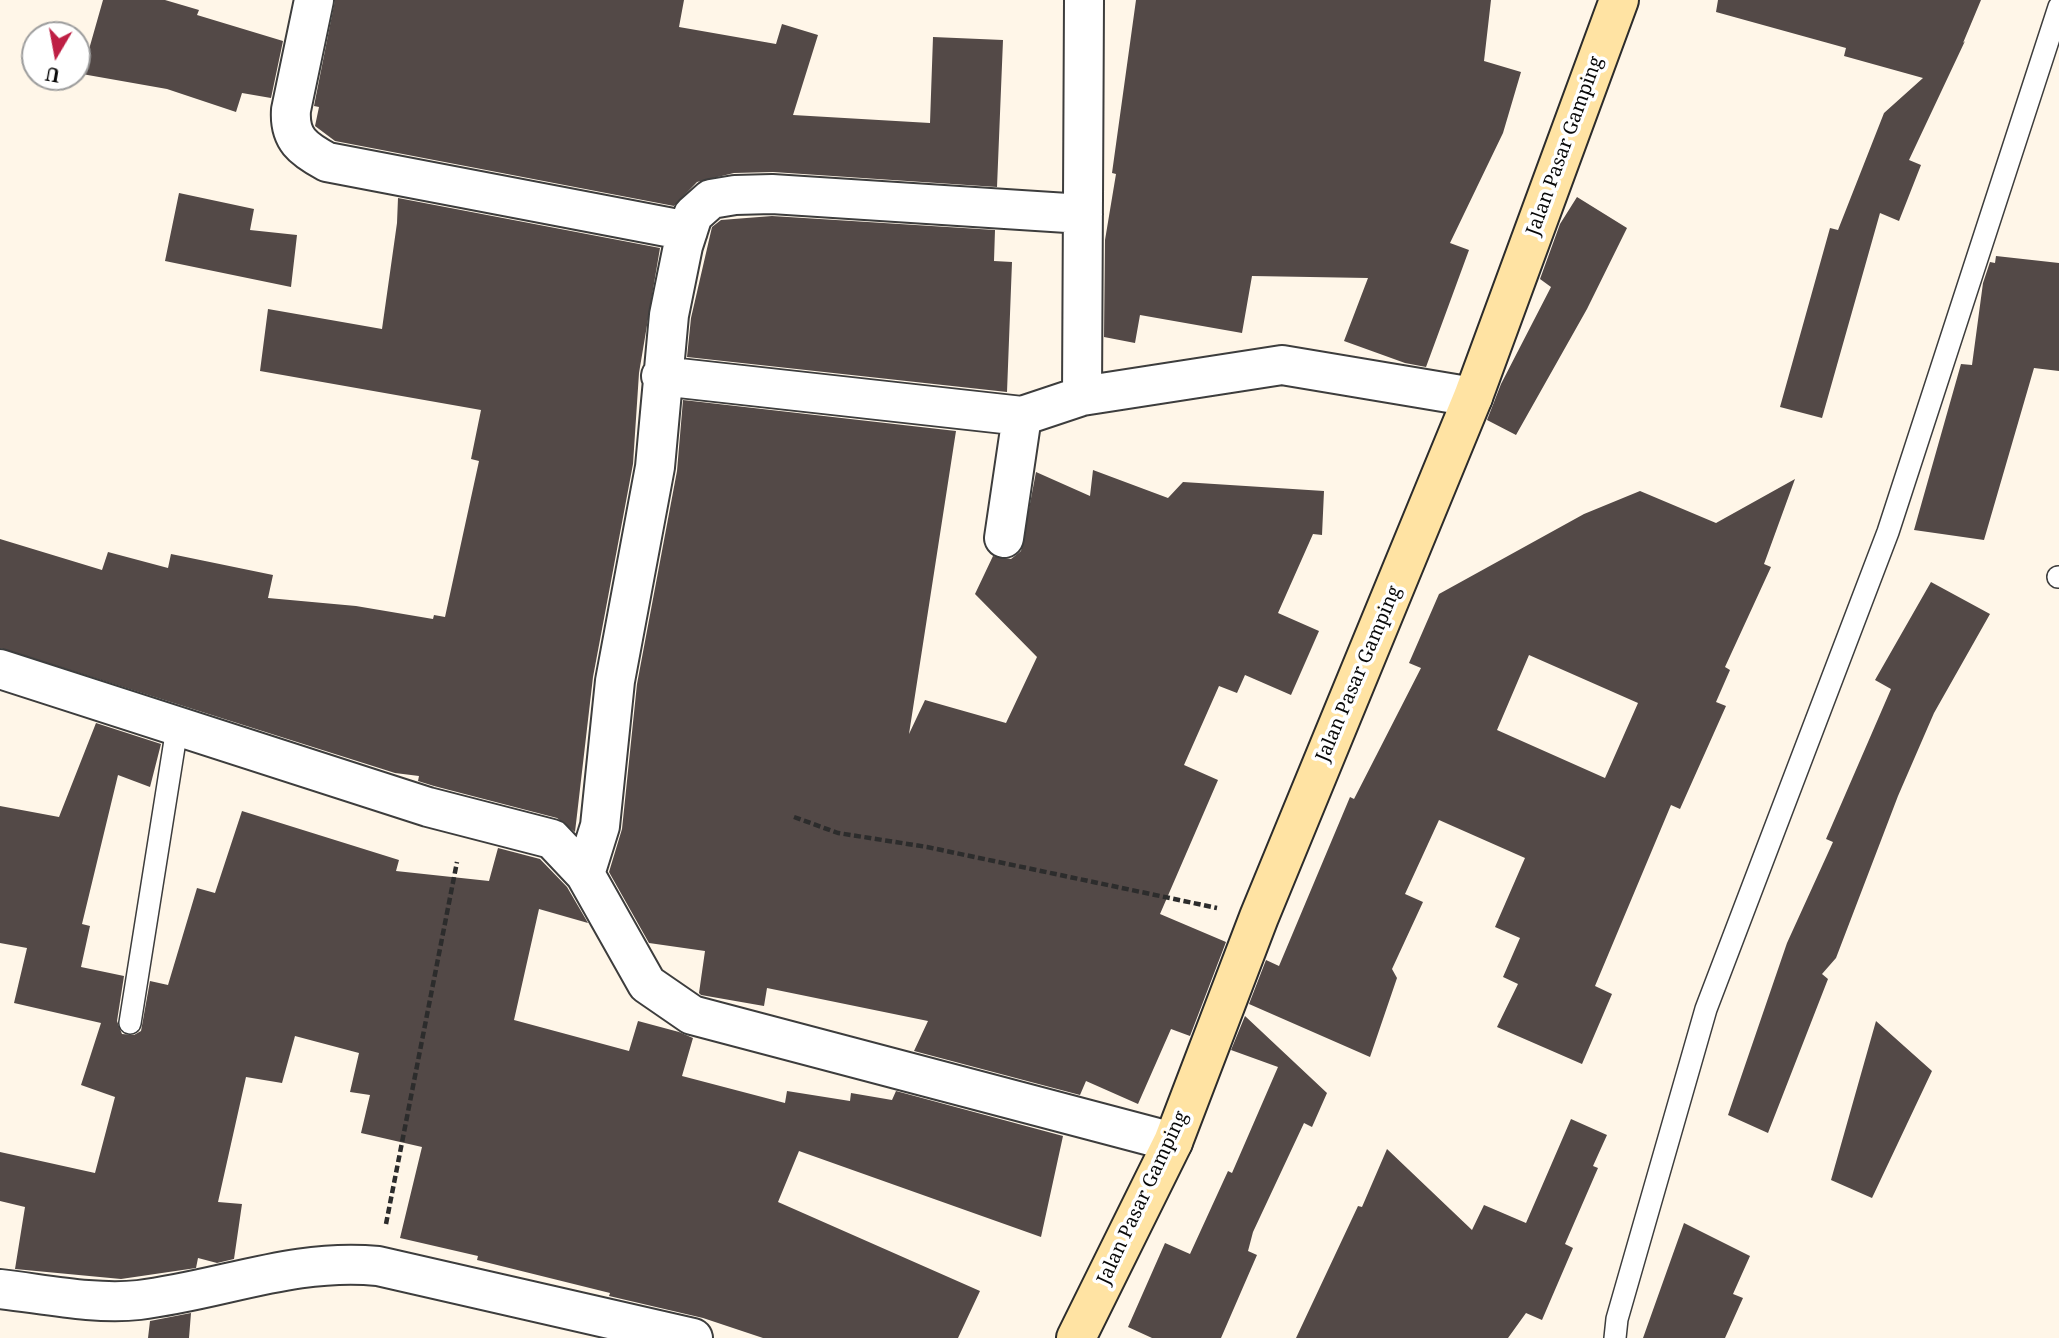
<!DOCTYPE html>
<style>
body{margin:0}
#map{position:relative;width:2059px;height:1338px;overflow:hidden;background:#fff6e8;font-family:"Noto Serif",serif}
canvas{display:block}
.north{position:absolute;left:21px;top:21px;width:70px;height:70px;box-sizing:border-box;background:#fff;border:2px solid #9d9d9d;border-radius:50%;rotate:190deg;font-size:19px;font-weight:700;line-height:28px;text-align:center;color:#0a0a0a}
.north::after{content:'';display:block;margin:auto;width:24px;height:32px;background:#be1f44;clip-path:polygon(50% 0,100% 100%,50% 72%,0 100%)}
</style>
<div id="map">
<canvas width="2059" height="1338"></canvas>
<div class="north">U</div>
</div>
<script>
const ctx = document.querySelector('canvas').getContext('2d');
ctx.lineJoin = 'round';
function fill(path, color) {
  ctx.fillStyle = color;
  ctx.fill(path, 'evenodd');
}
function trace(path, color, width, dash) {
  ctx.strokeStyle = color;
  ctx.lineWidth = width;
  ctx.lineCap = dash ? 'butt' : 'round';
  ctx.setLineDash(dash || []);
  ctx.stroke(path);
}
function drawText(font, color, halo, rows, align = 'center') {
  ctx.font = font + ' "Noto Serif",serif';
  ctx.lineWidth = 7;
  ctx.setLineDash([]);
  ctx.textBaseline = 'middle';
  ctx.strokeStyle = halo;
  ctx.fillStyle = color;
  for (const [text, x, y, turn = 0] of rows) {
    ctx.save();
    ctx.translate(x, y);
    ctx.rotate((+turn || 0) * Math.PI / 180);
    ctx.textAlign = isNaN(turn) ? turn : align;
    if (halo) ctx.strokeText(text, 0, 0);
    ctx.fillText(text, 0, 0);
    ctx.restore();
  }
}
const building = new Path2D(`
 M103 0H165L199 10 197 15 283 41 271 98 242 93 236 112 167 89 82 74Z
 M335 0H684L679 27 776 44 782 24 818 35 793 115 930 123 933 37 1003 40 997 187 773 172 734 173 697 182 674 206 335 141 315 126 319 107 314 106Z
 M1136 0H1491L1484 61 1521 72 1503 133 1450 243 1469 250 1426 367 1405 363 1344 341 1368 278 1252 276 1242 333 1140 315 1135 343 1104 337 1105 240 1116 174 1112 173Z
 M1718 0H1981L1963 43 1965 41 1909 160 1921 165 1899 221 1880 213 1822 418 1780 407 1830 228 1838 230 1884 113 1923 78 1844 56 1846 48 1716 12Z
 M179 193 254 209 250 230 297 235 291 287 165 261Z
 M1577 197 1627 228 1587 309 1516 435 1487 420 1501 384 1551 287 1540 279 1560 224Z
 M398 198 660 248 639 373 633 464 593 677 575 832 557 818 434 786 418 781 419 776 395 773 0 648V539L102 570 108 552 168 568 171 554 273 575 268 598 356 606 433 619 434 615 445 617 479 461 471 459 481 410 260 371 268 309 382 329 397 223Z
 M772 216 995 230 994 261 1012 262 1007 392 687 357 691 318 712 227 721 220Z
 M1996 256 2059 263V371L2034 368 1984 540 1914 530 1961 364 1972 365 1983 283 1990 262 1995 263Z
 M683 400 956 431 909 734 925 700 1006 723 1037 657 975 594 993 556 1011 559 1021 551 1036 472 1090 496 1093 470 1168 498 1183 482 1324 491 1322 535 1313 534 1278 613 1319 631 1291 695 1245 675 1237 693 1219 686 1184 765 1218 780 1160 914 1226 942 1190 1036 1171 1029 1138 1104 1086 1081 1080 1095 914 1051 928 1021 767 988 764 1006 701 995 699 993 705 951 649 943 609 872 622 829 637 684 677 471Z
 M1795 479 1764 564 1771 567 1725 667 1730 670 1716 702 1726 706 1680 809 1671 805 1595 986 1612 994 1582 1064 1497 1027 1518 984 1503 977 1520 938 1495 927 1525 858 1439 820 1405 894 1423 902 1392 969 1397 978 1370 1057 1249 1004 1266 960 1279 966 1350 797 1354 799 1421 668 1409 663 1439 594 1584 514 1640 491 1716 523ZM1529 655 1638 703 1605 778 1497 730Z
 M1931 582 1990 614 1934 713 1898 796 1836 958 1822 974 1828 979 1768 1133 1728 1115 1787 943 1833 842 1826 839 1891 689 1875 680Z
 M96 723 161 744 150 787 118 775 82 924 90 926 81 967 124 976 117 1021 122 1034 134 1035 141 1031 150 981 168 985 197 888 215 893 242 811 399 860 396 871 489 881 498 848 540 859 567 887 588 923 539 909 514 1020 629 1051 638 1021 679 1032 693 1038 682 1076 785 1103 787 1091 850 1101 851 1093 892 1100 896 1091 1063 1136 1041 1237 799 1151 778 1202 980 1291 958 1338H763L703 1318 609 1296 610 1293 477 1260 478 1256 400 1238 422 1147 361 1133 370 1095 350 1092 359 1053 295 1036 282 1083 246 1077 218 1202 242 1204 234 1259 217 1263 198 1258 196 1268 121 1279 15 1269 25 1207 0 1201V1152L95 1173 115 1097 81 1085 101 1023 14 1003 27 948 0 943V806L59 817Z
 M1245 1016 1327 1093 1312 1127 1304 1123 1253 1232 1248 1251 1257 1255 1221 1338H1152L1128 1327 1165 1243 1190 1254 1228 1171 1232 1173 1278 1067 1231 1050Z
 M1876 1021 1932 1071 1872 1198 1831 1180Z
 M1571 1119 1607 1135 1593 1166 1598 1168 1565 1244 1573 1248 1542 1320 1526 1313 1508 1338H1296L1358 1206 1362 1207 1387 1149 1472 1230 1484 1205 1526 1223Z
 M1684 1223 1750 1256 1733 1294 1743 1298 1725 1338H1643Z
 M191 1313 189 1338H148L150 1321Z`);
const path = new Path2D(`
 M794 817 838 833 927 847 1217 908
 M386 1224 457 862`);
const service = new Path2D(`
 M2058 577H2059
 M130 1023 177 728
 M1615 1338 1617 1319 1706 1009 1888 532 2059 7`);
const minor = new Path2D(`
 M314 0 291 110C289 139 303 149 327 162L688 231
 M661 376 1022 416 1082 396 1282 365 1473 397
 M1082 396 1084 0
 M1004 538 1022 416
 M0 669 428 807 552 839 585 874 647 984 692 1015 1173 1142
 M585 874 600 826 615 681 655 467 669 315 683 246 693 215 711 199 735 195 772 194 1083 214
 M0 1289C44 1294 95 1305 139 1300 222 1290 292 1258 378 1266L693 1338`);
const secondary = new Path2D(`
 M1076 1338 1173 1142 1259 917 1473 397 1619 0`);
const streetNames = [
 ["Jalan Pasar Gamping",1565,146,-70],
 ["Jalan Pasar Gamping",1359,674,-67],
 ["Jalan Pasar Gamping",1143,1198,-65]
];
fill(building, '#534947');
trace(service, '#3d3d3d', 24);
trace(minor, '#3d3d3d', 42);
trace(secondary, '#2c2c2c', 42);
trace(path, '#2c2c2c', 4.5, [7, 3.5]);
trace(service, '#fff', 21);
trace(minor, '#fff', 38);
trace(secondary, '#ffe3a3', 38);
drawText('19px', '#0a0a0a', '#fff', streetNames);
</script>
